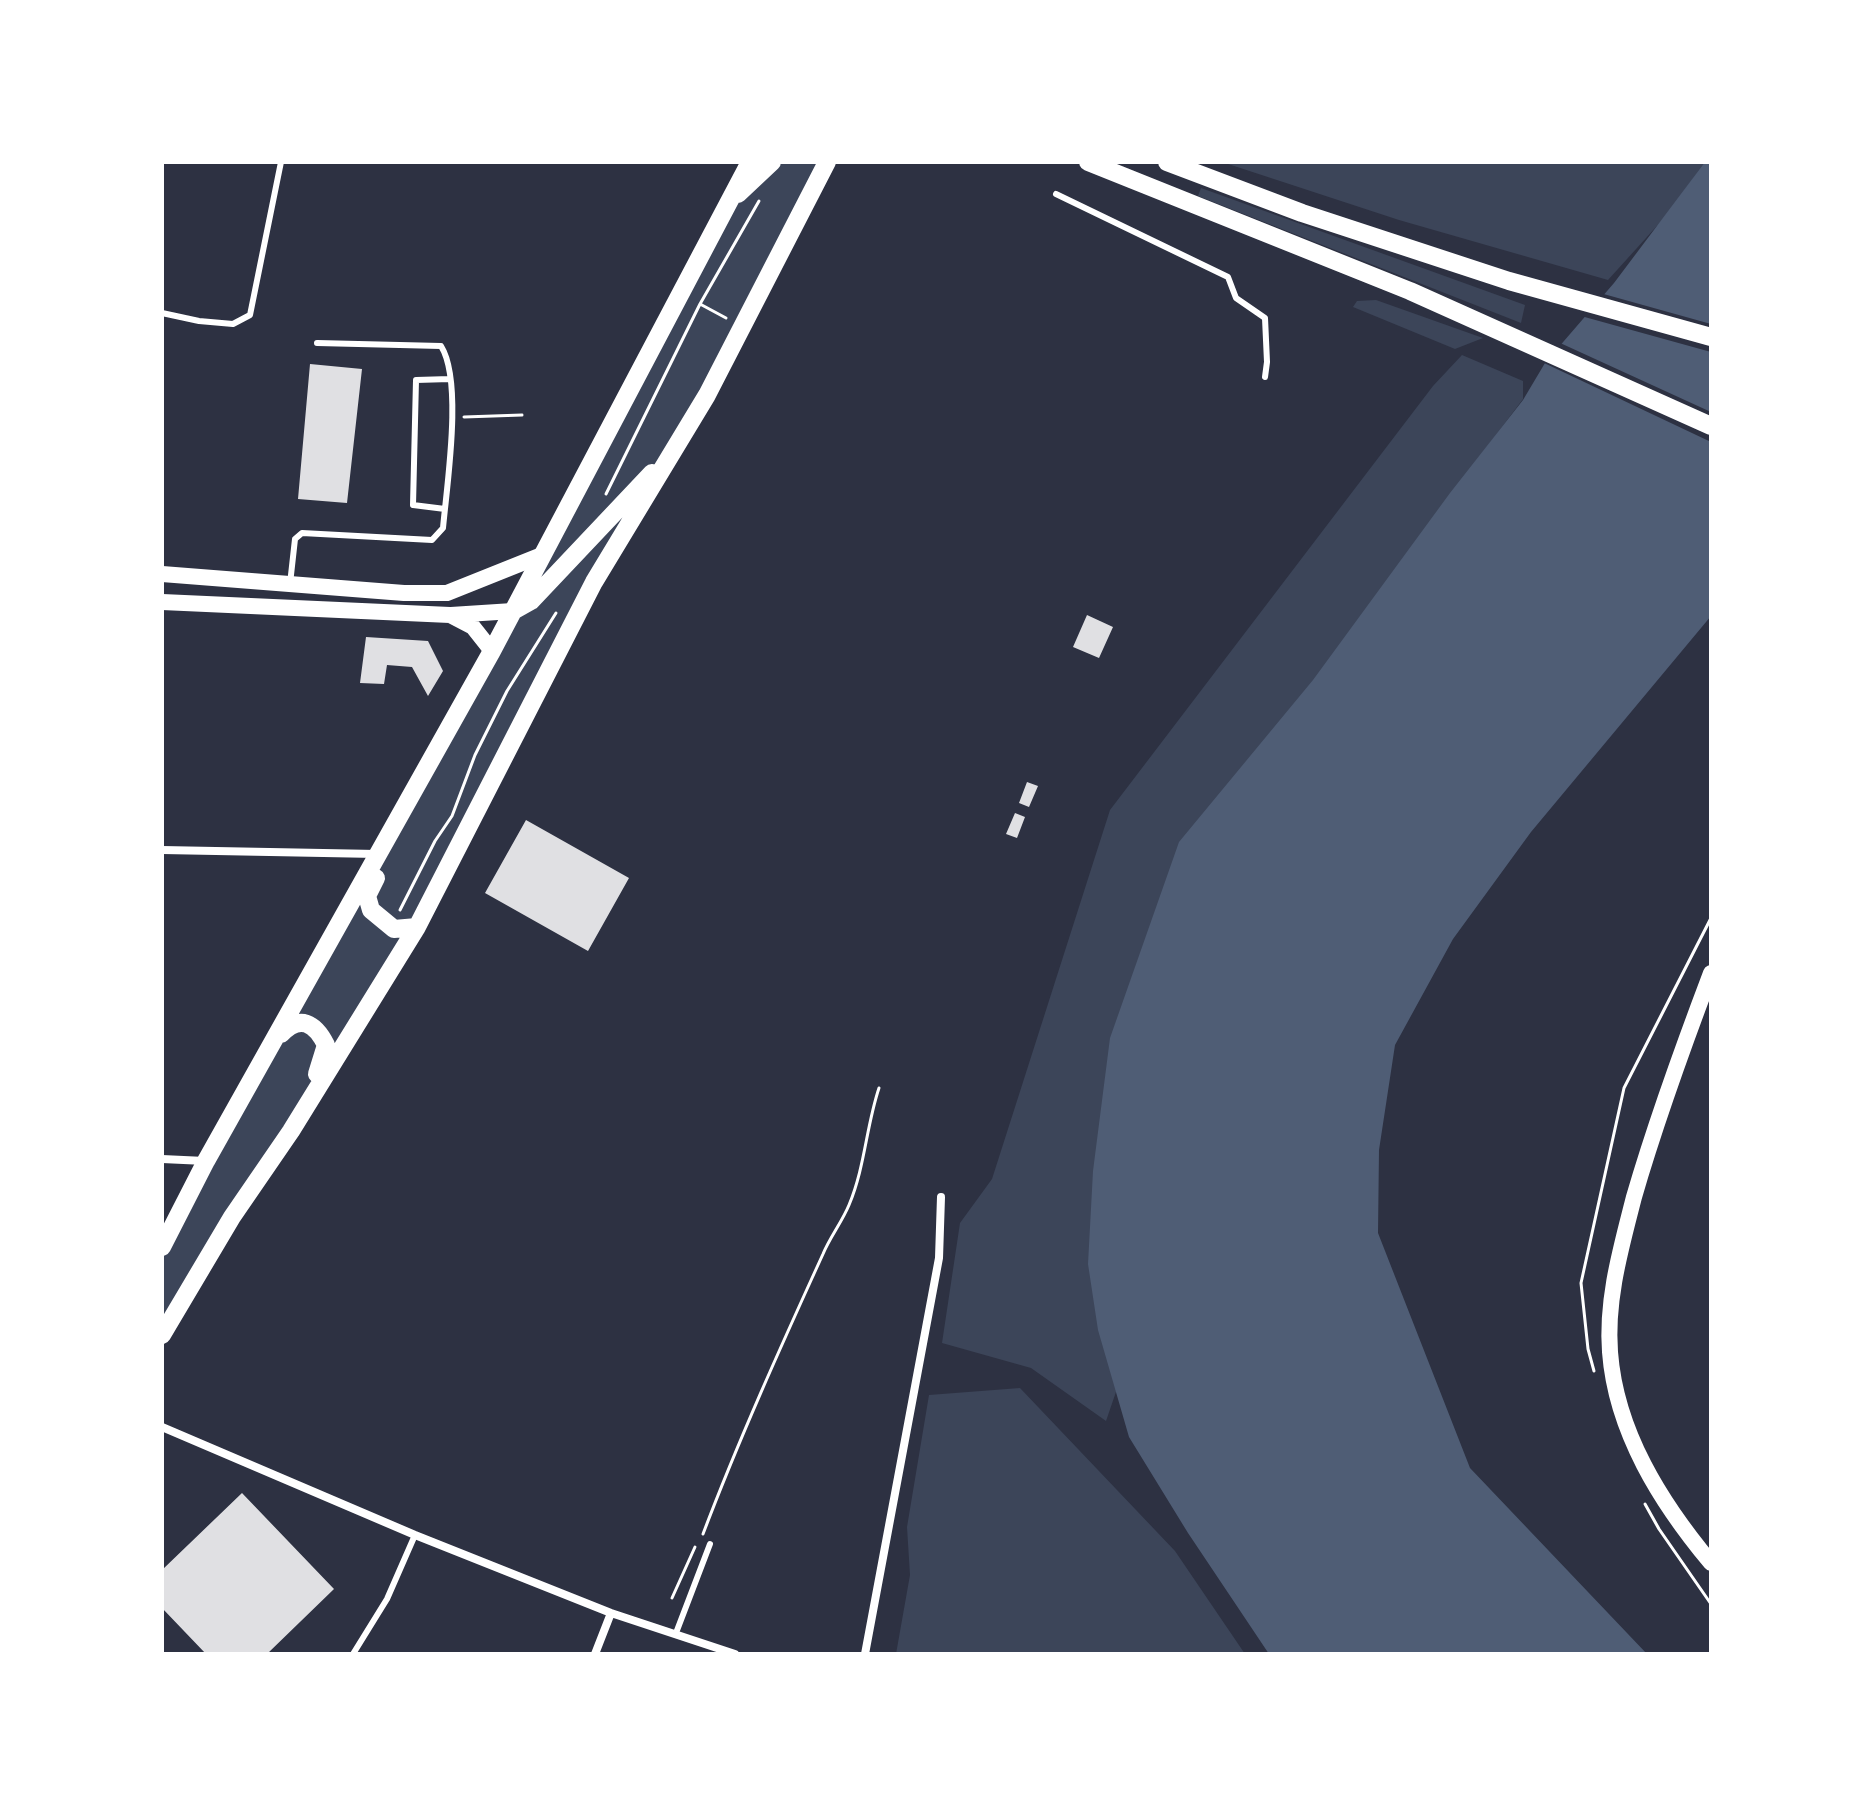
<!DOCTYPE html>
<style>
body{margin:0}
#map{position:relative;width:1873px;height:1816px;overflow:hidden;background:#2d3142;font-family:Helvetica,sans-serif}
canvas{display:block}
.frame{position:absolute;inset:0;border:164px solid #fff;pointer-events:none}
</style>
<div id="map">
<canvas width="1873" height="1816"></canvas>
<div class="frame"></div>
</div>
<script>
const ctx = document.querySelector('canvas').getContext('2d');
ctx.lineJoin = 'round';
function fill(path, color) {
  ctx.fillStyle = color;
  ctx.fill(path, 'evenodd');
}
function trace(path, color, width, dash) {
  ctx.strokeStyle = color;
  ctx.lineWidth = width;
  ctx.lineCap = dash ? 'butt' : 'round';
  ctx.setLineDash(dash || []);
  ctx.stroke(path);
}
const green = new Path2D(`
 M750 162H827L417 927 162 1335V1247Z
 M1222 162H1705L1665 217 1608 280 1399 220Z
 M1201 188 1525 305 1521 323 1198 196Z
 M1376 300 1483 338 1455 349 1353 307 1357 301Z
 M1462 355 1523 381V399L1401 561 1106 1421 1031 1368 942 1343 960 1223 992 1179 1110 810 1433 386Z
 M1020 1388 1175 1551 1245 1654H896L910 1575 907 1527 929 1395Z`);
const water = new Path2D(`
 M1705 162H1711V616L1531 832 1453 939 1395 1045 1379 1150 1378 1233 1470 1468 1647 1654H1269L1188 1533 1129 1437 1098 1330 1088 1264 1093 1171 1110 1038 1179 842 1313 680 1450 493 1523 400 1545 363 1614 283Z`);
const pier = new Path2D(`
 M1600 293 1711 324V352L1581 316Z
 M1558 342 1711 412V442L1542 362Z`);
const building = new Path2D(`
 M310 364 362 369 347 503 298 499Z
 M1087 615 1113 627 1099 658 1073 647Z
 M366 637 428 641 443 671 428 696 412 667 387 665 384 684 360 683Z
 M1027 782 1038 786 1029 807 1019 803Z
 M1015 813 1025 817 1017 838 1006 834Z
 M526 820 629 878 588 951 485 893Z
 M242 1493 334 1589 267 1654H206L162 1608V1570Z`);
const path = new Path2D(`
 M726 318 700 304 759 201
 M464 417 522 415
 M606 494 700 304
 M400 910 435 841 452 816 475 755 507 691 556 613
 M1594 1371 1588 1349 1581 1283 1624 1088 1711 918
 M1645 1504 1659 1529 1711 1604
 M703 1534C739 1439 781 1346 823 1254 830 1237 842 1222 849 1205 865 1167 866 1127 879 1088
 M672 1598 695 1547`);
const service = new Path2D(`
 M1056 194 1228 277 1236 298 1265 318 1267 362 1265 377
 M162 313 199 321 233 324 250 315 281 162
 M445 509 413 505 416 380 450 379
 M290 584 295 539 302 533 432 540 443 528C447 484 463 381 441 346L317 343
 M676 1633 710 1544
 M353 1654 387 1599 415 1535`);
const minor = new Path2D(`
 M162 850 377 854
 M162 1159 205 1161
 M162 1427 415 1535 611 1613 735 1654
 M595 1654 611 1613
 M865 1654 939 1258 941 1197`);
const secondary = new Path2D(`
 M162 574 404 593H447L542 555
 M162 602 450 615 473 627 492 651
 M451 615 513 611
 M1711 973C1683 1047 1656 1121 1634 1197 1621 1248 1606 1299 1610 1352 1616 1432 1661 1503 1711 1563`);
const trunk = new Path2D(`
 M1088 162 1410 291 1711 426
 M1167 162 1302 213 1509 281 1711 337
 M738 194 772 162
 M515 610 531 601 652 473
 M376 878 367 896 371 910 394 929 417 927
 M281 1034C300 1014 315 1023 326 1045L317 1074
 M162 1247 206 1161 492 651 750 162
 M162 1335 232 1217 291 1131 417 927 594 582 707 395 827 162`);
fill(green, '#3c4559');
fill(water, '#4f5d75');
fill(pier, '#2d3142');
fill(building, '#e0e0e3');
trace(path, '#fff', 3);
trace(service, '#fff', 6);
trace(minor, '#fff', 8);
trace(secondary, '#fff', 16);
trace(trunk, '#fff', 18);
</script>
